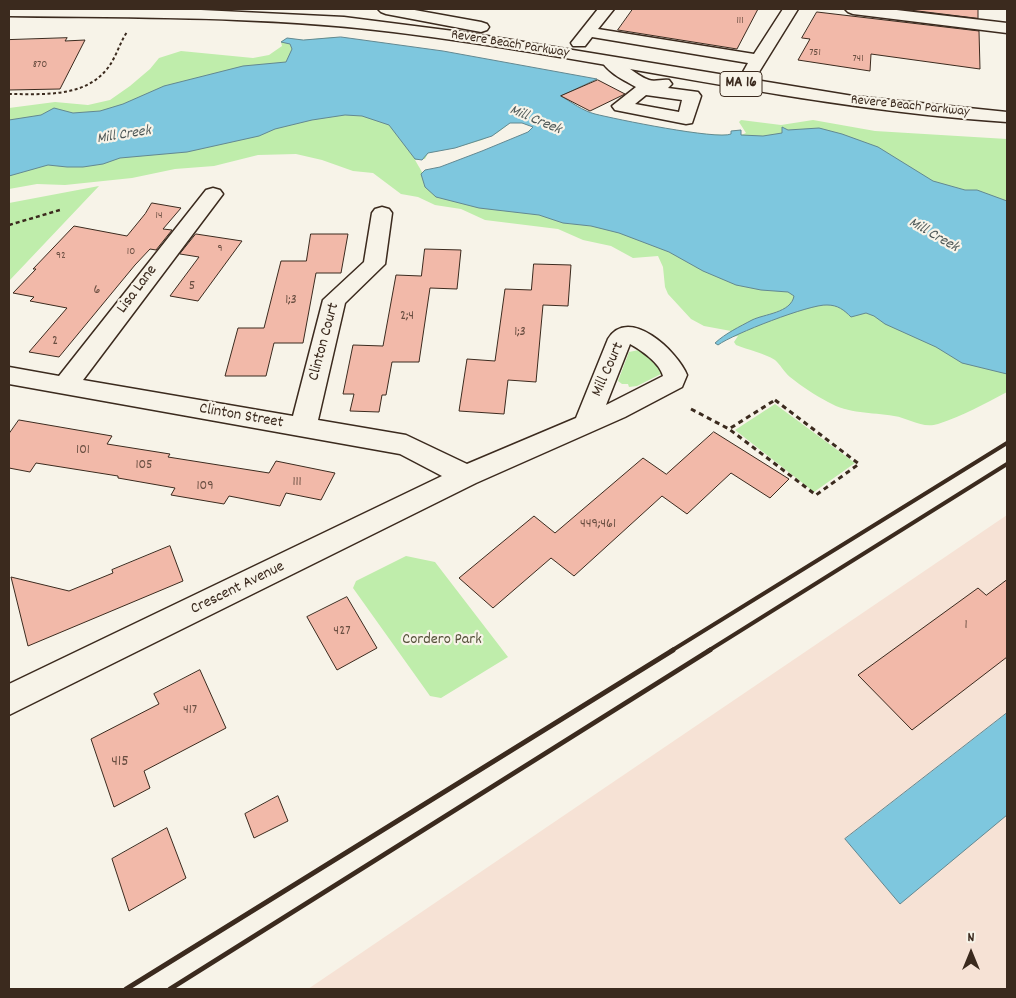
<!DOCTYPE html>
<style>
body{margin:0}
#map{position:relative;width:1016px;height:998px;overflow:hidden;background:#f7f3e8;font-family:Dekko,sans-serif}
canvas{display:block}
.frame{position:absolute;inset:0;border:10px solid #3b2a1e;pointer-events:none}
.north{position:absolute;left:946px;top:928px;width:50px;height:50px;-webkit-text-stroke:4px #f7f3e8;paint-order:stroke;rotate:0deg;font-size:14px;font-weight:700;line-height:20px;text-align:center;color:#3b2a1e}
.north::after{content:'';display:block;margin:auto;width:18px;height:22px;background:#3b2a1e;clip-path:polygon(50% 0,100% 100%,50% 72%,0 100%)}
</style>
<div id="map">
<canvas width="1016" height="998"></canvas>
<div class="frame"></div>
<div class="north">N</div>
</div>
<script>
const ctx = document.querySelector('canvas').getContext('2d');
ctx.lineJoin = 'round';
function fill(path, color) {
  ctx.fillStyle = color;
  ctx.fill(path, 'evenodd');
}
function trace(path, color, width, dash) {
  ctx.strokeStyle = color;
  ctx.lineWidth = width;
  ctx.lineCap = dash ? 'butt' : 'round';
  ctx.setLineDash(dash || []);
  ctx.stroke(path);
}
function drawText(font, color, halo, rows, align = 'center') {
  ctx.font = font + ' Dekko,sans-serif';
  ctx.lineWidth = 4.5;
  ctx.setLineDash([]);
  ctx.textBaseline = 'middle';
  ctx.strokeStyle = halo;
  ctx.fillStyle = color;
  for (const [text, x, y, turn = 0] of rows) {
    ctx.save();
    ctx.translate(x, y);
    ctx.rotate((+turn || 0) * Math.PI / 180);
    ctx.textAlign = isNaN(turn) ? turn : align;
    if (halo) ctx.strokeText(text, 0, 0);
    ctx.fillText(text, 0, 0);
    ctx.restore();
  }
}
const built = new Path2D(`
 M1007 515V989H308Z`);
const green = new Path2D(`
 M334 37 385 43 9 140V108L55 102 88 105 110 100 130 86 150 69 159 58 181 51 253 58 269 55 282 46 281 42 287 38 303 40Z
 M293 109 510 115 534 126 522 123H510L497 133 482 140 455 148 428 153 425 159 415 160 422 172V174L1007 301V392C984 404 963 416 938 424 922 429 909 418 894 416 871 412 849 414 828 402 815 395 801 386 790 377 784 372 780 364 775 360 764 353 748 350 736 345L734 342 738 336 730 337 718 345 715 343 731 331 704 326 691 319 668 294 665 287 663 267 658 256 633 258 611 246 583 240 558 229 485 220 461 209 435 205 418 197 401 194 373 173 353 171 322 160 296 154 258 155 214 166 175 169 132 178 65 185 37 184 9 189V159Z
 M589 112C606 119 718 139 731 134V131L741 130V135L746 133 739 122 741 120 781 125 813 120 875 131 1007 139V258L659 142Z
 M99 186 9 281V203Z
 M639 350 662 365 663 373 637 386 629 387 628 384H622L618 381 629 352Z
 M775 404 855 463 814 492 735 430Z
 M406 556 435 562 508 657 441 698 430 696 353 588 356 581Z`);
const water = new Path2D(`
 M341 37 443 51 597 79 561 96C571 102 583 111 595 114 615 119 717 140 731 134V131L741 130V135L763 136 782 133V127L788 130 819 128 842 134 878 147 933 181 965 190H977L1007 201V374L962 363 936 347 885 324 874 316 866 313 851 317C844 310 838 305 827 305 810 304 733 334 718 345L715 343C726 333 739 327 752 320 764 314 791 313 794 296L788 292 761 290 736 285 703 271 669 252 619 233 591 226 563 223 539 215 479 208 436 197 425 187 421 174 425 170 440 167 482 151 528 132 533 127 522 123H510L492 136 455 148 428 153 422 160 415 159 389 125 362 116 345 115 312 120 275 129 259 136 187 152 120 158 103 164 83 167H67L48 165 9 176V120L41 115 54 108 73 113 100 111 123 104 164 86 243 66 286 62 292 49 290 44 281 42 287 38 303 40Z
 M1007 713V815L900 904 845 839Z`);
const building = new Path2D(`
 M633 9H758L737 49 618 30Z
 M902 9H978V18Z
 M817 12 979 31 980 69 871 54 870 71 798 60 810 39 802 38Z
 M67 38 65 41 85 40 60 89 9 90V40Z
 M598 80 625 94 590 111 561 96Z
 M152 203 181 208 163 229 172 230 156 250 150 249 135 265 59 357 29 352 67 308 30 301 34 297 13 293 36 269H33L74 226 127 236 145 214Z
 M196 234 242 241 198 301 170 296 199 257 180 254Z
 M311 234H348L341 273H316L303 343H274L266 376H225L238 328H264L281 261H306Z
 M425 249 461 250 457 289 430 288 419 362H392L386 395H382L379 412 350 411 354 394H343L353 345 383 346 396 275 421 276Z
 M534 264 571 265 568 306 543 305 536 382 508 380 504 414 459 411 467 359 495 361 505 289 531 290Z
 M19 420 112 436 107 444 170 454 168 457 269 473 276 461 335 473 321 500 286 493 280 506 229 496 224 504 171 495 175 488 118 478V476L36 463 30 472 9 468V434Z
 M714 432 789 479 770 498 731 473 687 514 662 496 574 576 551 558 493 608 459 578 534 516 555 533 643 458 666 474Z
 M170 546 183 581 28 646 11 577 69 591 113 573 112 570Z
 M1007 580V657L912 730 858 675 978 588 986 595Z
 M347 597 377 648 337 670 307 617Z
 M200 670 226 728 144 771 150 788 114 807 91 739 159 704 154 694Z
 M278 796 288 821 254 838 245 814Z
 M167 828 186 878 129 911 112 859Z`);
const pathFar2 = new Path2D(`
 M9 94C42 94 84 98 107 69 116 58 119 44 127 32`);
const pathFar1 = new Path2D(`
 M9 225 60 210`);
const path = new Path2D(`
 M775 400 859 464 816 495 729 429Z
 M691 409 729 429`);
const minor = new Path2D(`
 M378 9H409L481 22 487 24 489 27 487 30 481 32 386 14 381 12Z
 M598 9H614L598 29 754 54 783 9H798L759 72 757 76H745L743 72 748 63 592 37 585 46H573L571 43Z
 M845 9H888L1007 23V33L853 14 848 12Z
 M610 57C624 61 634 75 649 80 655 82 662 79 669 80L672 84 668 88 698 92 701 96 692 123 686 124 615 110 612 106 636 87C624 80 610 74 602 62L604 58ZM646 95 682 100 679 112 635 104Z
 M213 188 220 190 223 194 83 380 293 416 323 300 364 262 372 213 375 209 382 207 389 209 392 213 385 264 345 303 318 420 406 435 467 464 576 418 608 339C629 305 678 352 687 375L682 387 625 417 476 483 9 715V684L442 476 400 454 9 384V367L59 376 206 190ZM630 344C641 350 660 363 663 376L606 405Z`);
const highway = new Path2D(`
 M9 9 201 10 344 17 469 33 853 96 1007 112V122C800 108 598 57 393 32 265 16 137 18 9 16Z`);
const railFar1 = new Path2D(`
 M671 651 1007 443
 M708 651 1007 464`);
const rail = new Path2D(`
 M126 989 673 650
 M170 989 710 650`);
const farNumbernames = [
 ["111",740,21],
 ["751",815,53],
 ["741",858,59],
 ["870",40,65],
 ["14",159,216],
 ["9",220,249],
 ["10",131,252],
 ["92",61,256]
];
const farStreetnames = [
 ["Revere Beach Parkway",510,45,9],
 ["Revere Beach Parkway",910,107,6]
];
const numberNames = [
 ["5",192,287],
 ["6",97,291],
 ["1;3",291,301],
 ["2;4",407,317],
 ["1;3",520,333],
 ["2",55,342],
 ["101",83,451],
 ["105",144,466],
 ["111",297,483],
 ["109",205,487],
 ["449;461",598,525],
 ["1",966,626],
 ["427",342,632],
 ["417",190,711]
];
const shields = [
 [741,84,42]
];
const shieldNames = [
 ["MA 16",741,84]
];
const farWaternames = [
 ["Mill Creek",535,121,23],
 ["Mill Creek",124,136,-9],
 ["Mill Creek",933,236,30]
];
const streetNames = [
 ["Lisa Lane",138,290,-53],
 ["Clinton Court",325,342,-75],
 ["Mill Court",609,370,-66],
 ["Clinton Street",241,417,10],
 ["Crescent Avenue",238,589,-26]
];
const parkNames = [
 ["Cordero Park",442,641]
];
const nearNumbernames = [
 ["415",120,763]
];
fill(built, '#f6e2d5');
fill(green, '#bfedab');
fill(water, '#7ec7de');
trace(water, '#638891', 1);
fill(building, '#f2b9a9');
trace(building, '#3b2a1e', 1);
trace(minor, '#3b2a1e', 3);
trace(highway, '#3b2a1e', 3);
trace(pathFar2, '#3b2a1e', 2, [3, 2.5]);
trace(pathFar1, '#3b2a1e', 2.5, [4, 3]);
trace(path, '#3b2a1e', 3, [5, 4]);
fill(minor, '#f7f3e8');
fill(highway, '#f7f3e8');
trace(railFar1, '#3b2a1e', 4);
trace(rail, '#3b2a1e', 5);
drawText('11px', '#694e41', null, farNumbernames);
drawText('14px', '#3b2a1e', '#f7f3e8', farStreetnames);
drawText('14px', '#694e41', null, numberNames);
for (const [x, y, w] of shields) {
  const box = new Path2D();
  box.roundRect(x - w / 2, y - 12.5, w, 25, 4);
  ctx.fillStyle = '#f7f3e8';
  ctx.fill(box);
  trace(box, '#3b2a1e', 1);
}
drawText('bold 15px', '#3b2a1e', null, shieldNames);
drawText('italic 15px', '#4f5958', '#f7f3e8', farWaternames);
drawText('16px', '#3b2a1e', '#f7f3e8', streetNames);
drawText('16px', '#55513a', '#f7f3e8', parkNames);
drawText('16px', '#694e41', null, nearNumbernames);
</script>
